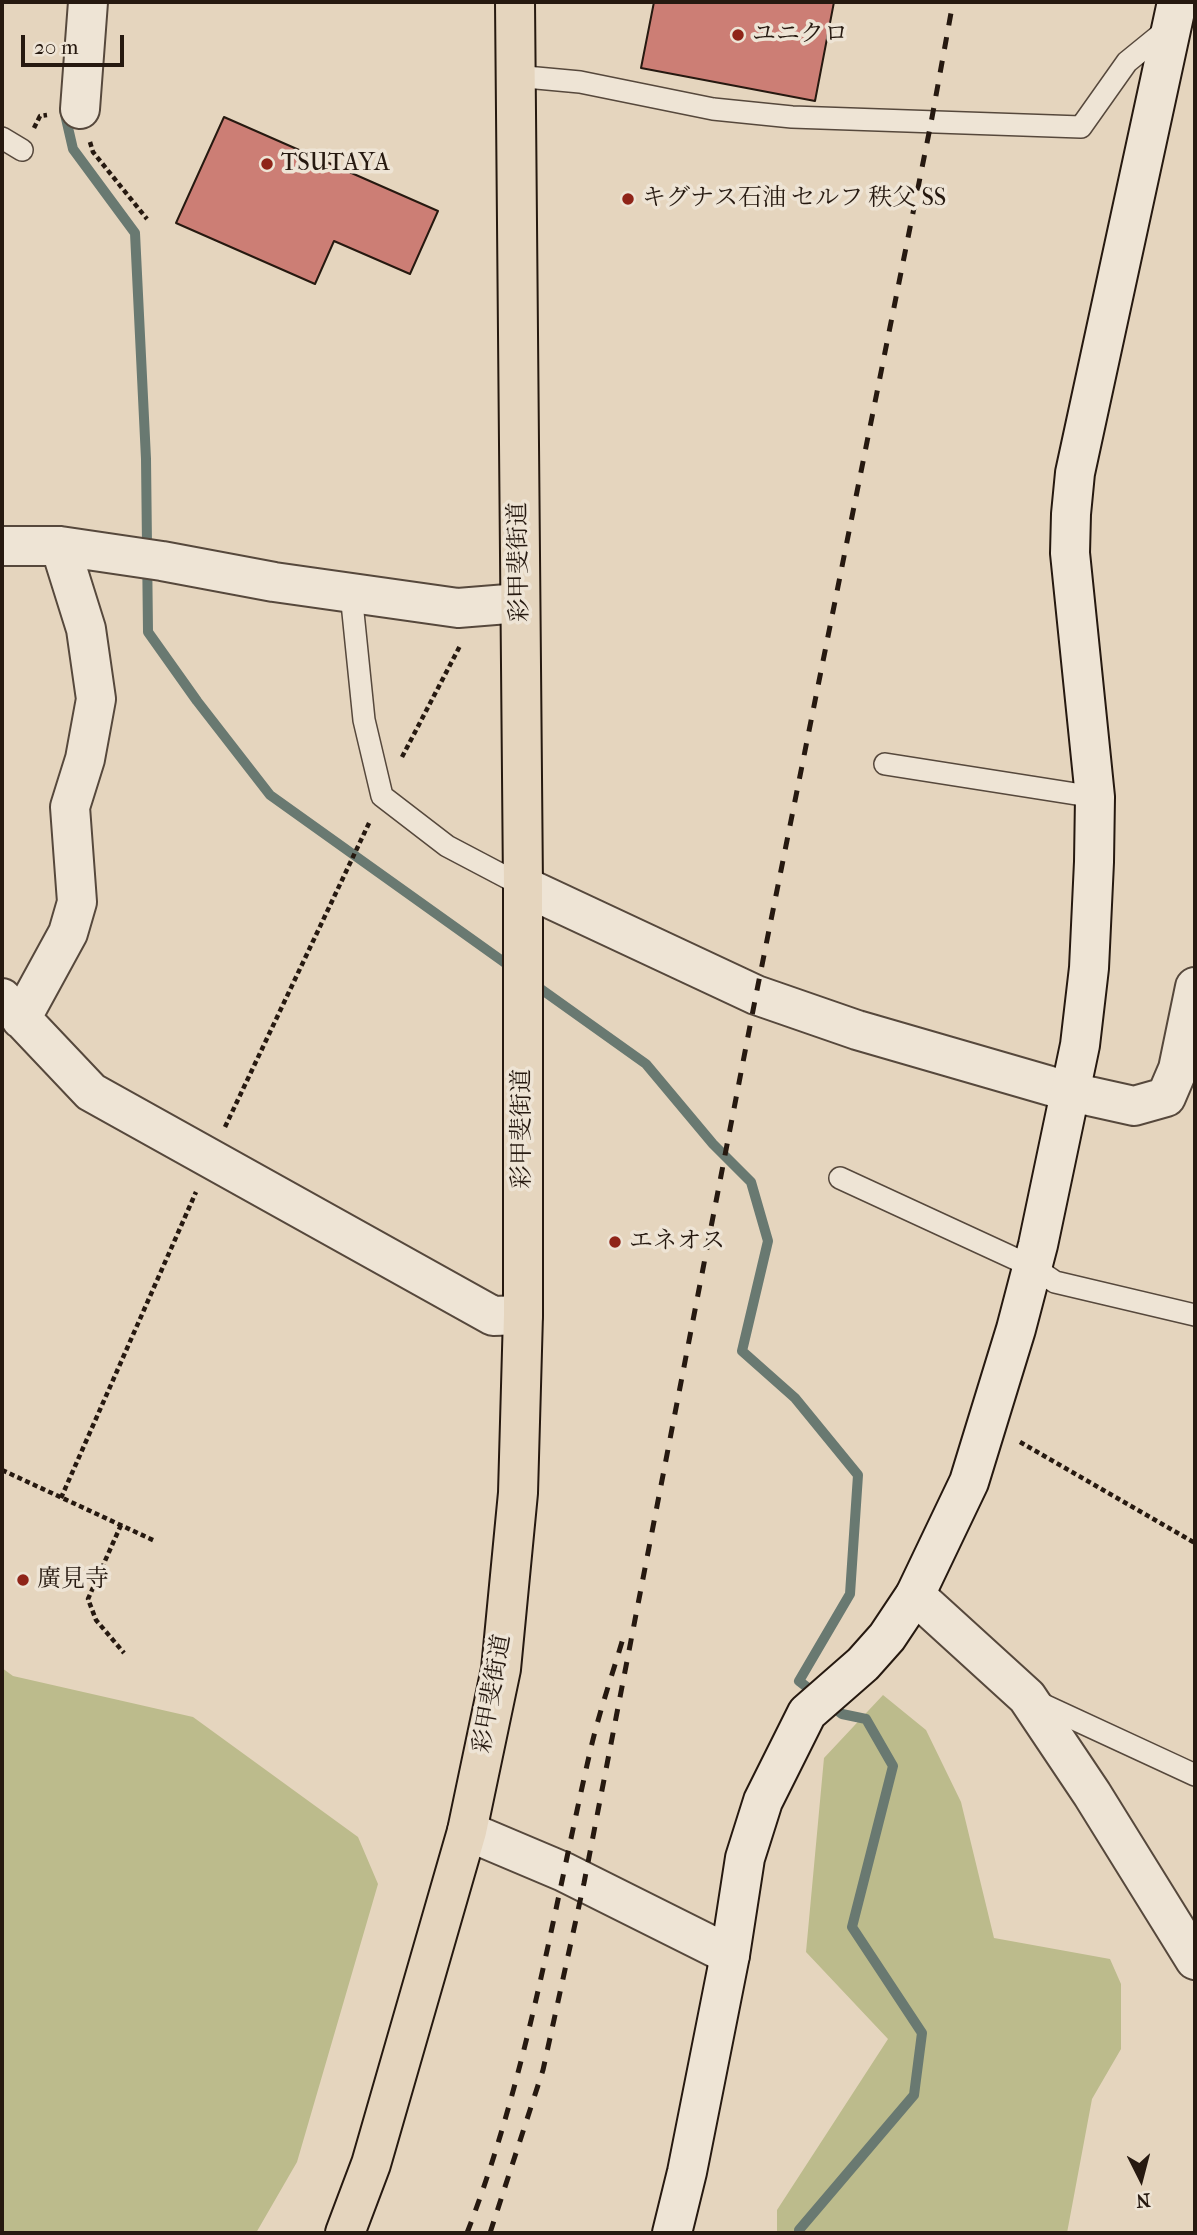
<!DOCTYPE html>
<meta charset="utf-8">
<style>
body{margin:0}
#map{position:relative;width:1197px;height:2235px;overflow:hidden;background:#e5d5be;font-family:"IM FELL French Canon",serif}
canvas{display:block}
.frame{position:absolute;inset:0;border:4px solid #261910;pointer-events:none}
.north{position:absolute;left:1106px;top:2144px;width:70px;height:70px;-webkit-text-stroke:5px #eee4d5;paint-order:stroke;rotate:174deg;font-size:19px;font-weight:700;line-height:28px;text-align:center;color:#261910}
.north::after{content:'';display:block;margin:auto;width:24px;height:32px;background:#261910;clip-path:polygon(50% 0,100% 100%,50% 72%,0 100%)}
.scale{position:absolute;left:21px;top:35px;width:103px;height:32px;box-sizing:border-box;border:4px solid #261910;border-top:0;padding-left:9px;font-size:21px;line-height:24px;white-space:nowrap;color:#261910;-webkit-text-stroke:5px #eee4d5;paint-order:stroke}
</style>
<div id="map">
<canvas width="1197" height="2235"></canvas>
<div class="frame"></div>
<div class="north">N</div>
<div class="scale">20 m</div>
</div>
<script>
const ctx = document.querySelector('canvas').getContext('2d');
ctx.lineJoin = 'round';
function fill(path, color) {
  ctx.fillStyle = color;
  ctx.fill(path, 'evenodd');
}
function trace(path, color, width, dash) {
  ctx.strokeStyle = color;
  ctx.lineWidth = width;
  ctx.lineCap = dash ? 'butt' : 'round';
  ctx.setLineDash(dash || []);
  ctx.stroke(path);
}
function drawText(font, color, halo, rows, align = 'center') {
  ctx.font = font + ' "IM FELL French Canon","Noto Serif JP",serif';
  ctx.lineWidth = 7;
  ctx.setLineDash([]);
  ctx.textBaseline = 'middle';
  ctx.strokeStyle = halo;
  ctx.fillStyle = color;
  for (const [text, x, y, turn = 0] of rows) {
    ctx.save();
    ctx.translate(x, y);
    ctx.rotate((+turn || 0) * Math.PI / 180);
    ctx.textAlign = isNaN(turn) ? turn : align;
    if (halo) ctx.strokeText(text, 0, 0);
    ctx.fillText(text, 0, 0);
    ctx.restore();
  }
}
const green = new Path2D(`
 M2 1668 13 1676 193 1717 358 1837 378 1884 297 2162 256 2233H2Z
 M883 1695 926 1730 961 1802 994 1938 1110 1959 1121 1984V2049L1092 2099 1067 2233H777V2210L888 2039 806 1952 824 1758Z`);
const stream = new Path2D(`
 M64 110 73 149 135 233 146 459 148 632 197 701 270 795 515 970
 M531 982 646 1064 713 1144 751 1182 768 1241 742 1351 795 1398 858 1475 850 1594 799 1681 842 1714 866 1719 893 1766 852 1927 922 2033 914 2095 799 2230V2233`);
const building = new Path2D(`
 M654 2H834L815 101 641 68Z
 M224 117 438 211 410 274 334 241 315 284 176 223Z`);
const path = new Path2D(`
 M34 128 40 116 47 115
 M90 142 93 152 147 219
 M402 757 461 644
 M225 1127 370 821
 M1020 1442 1195 1543
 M2 1470 155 1541
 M61 1498 196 1192
 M121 1525 88 1599 96 1620 124 1653`);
const lane = new Path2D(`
 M515 76 580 82 713 109 792 117 1081 127 1127 62 1170 27
 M2 138 22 150
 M351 593 364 720 382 796 447 846 523 886
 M885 764 1095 797
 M840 1178 1033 1267 1055 1282 1195 1315
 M1035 1701 1195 1775`);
const street = new Path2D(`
 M80 109 88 2
 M2 546H60L162 561 274 582 458 608 520 603
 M523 886 756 995 857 1030 1071 1092 1134 1106 1166 1097 1178 1069 1195 987
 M2 998 91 1092 493 1316 523 1315
 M21 1019 68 933 77 902 70 807 85 759 96 699 86 629 60 546
 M915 1595 1027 1697 1092 1794 1195 1960
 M467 1831 564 1872 730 1955`);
const secondary = new Path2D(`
 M672 2233 687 2172 730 1955 745 1858 763 1801 807 1713 863 1664 887 1637 915 1595 969 1482 1016 1329 1038 1245 1080 1045 1089 968 1094 862 1095 797 1070 553 1071 514 1075 473 1177 2`);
const highway = new Path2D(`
 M345 2233 371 2164 467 1831 501 1669 518 1493 523 1315V886L515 2`);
const rail = new Path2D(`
 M467 2233C527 2078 553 1913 590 1752 599 1712 613 1673 624 1635
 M490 2233 543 2070 584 1883 756 995 931 123 953 2`);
const markers = [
 [738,35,7,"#8f2418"],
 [267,164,7,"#8f2418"],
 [628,199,7,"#8f2418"],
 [615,1242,7,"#8f2418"],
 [23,1580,7,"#8f2418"]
];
const poiNames = [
 ["ユニクロ",752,35],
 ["TSUTAYA",281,164],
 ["キグナス石油 セルフ 秩父 SS",642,199],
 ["エネオス",629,1242],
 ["廣見寺",37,1580]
];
const streetNames = [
 ["彩甲斐街道",520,562,-91],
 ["彩甲斐街道",523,1129,-90],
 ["彩甲斐街道",493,1694,-80]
];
fill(green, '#bcbb8c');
trace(stream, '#697971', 10);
fill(building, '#cc7e75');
trace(building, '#261910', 2);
trace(lane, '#56483c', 24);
trace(street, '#56483c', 42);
trace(secondary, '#261910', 42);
trace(highway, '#261910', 42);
trace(path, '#261910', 4.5, [5, 3.5]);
trace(lane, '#eee4d5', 21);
trace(street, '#eee4d5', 38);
trace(secondary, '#eee4d5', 38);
trace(highway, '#e5d5be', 38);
trace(rail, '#261910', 5, [12, 12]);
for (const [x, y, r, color] of markers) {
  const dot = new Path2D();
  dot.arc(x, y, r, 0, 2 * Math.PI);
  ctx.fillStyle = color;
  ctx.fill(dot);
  trace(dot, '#eee4d5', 2.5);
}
drawText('24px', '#261910', '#eee4d5', poiNames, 'left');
drawText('24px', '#261910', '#eee4d5', streetNames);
</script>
